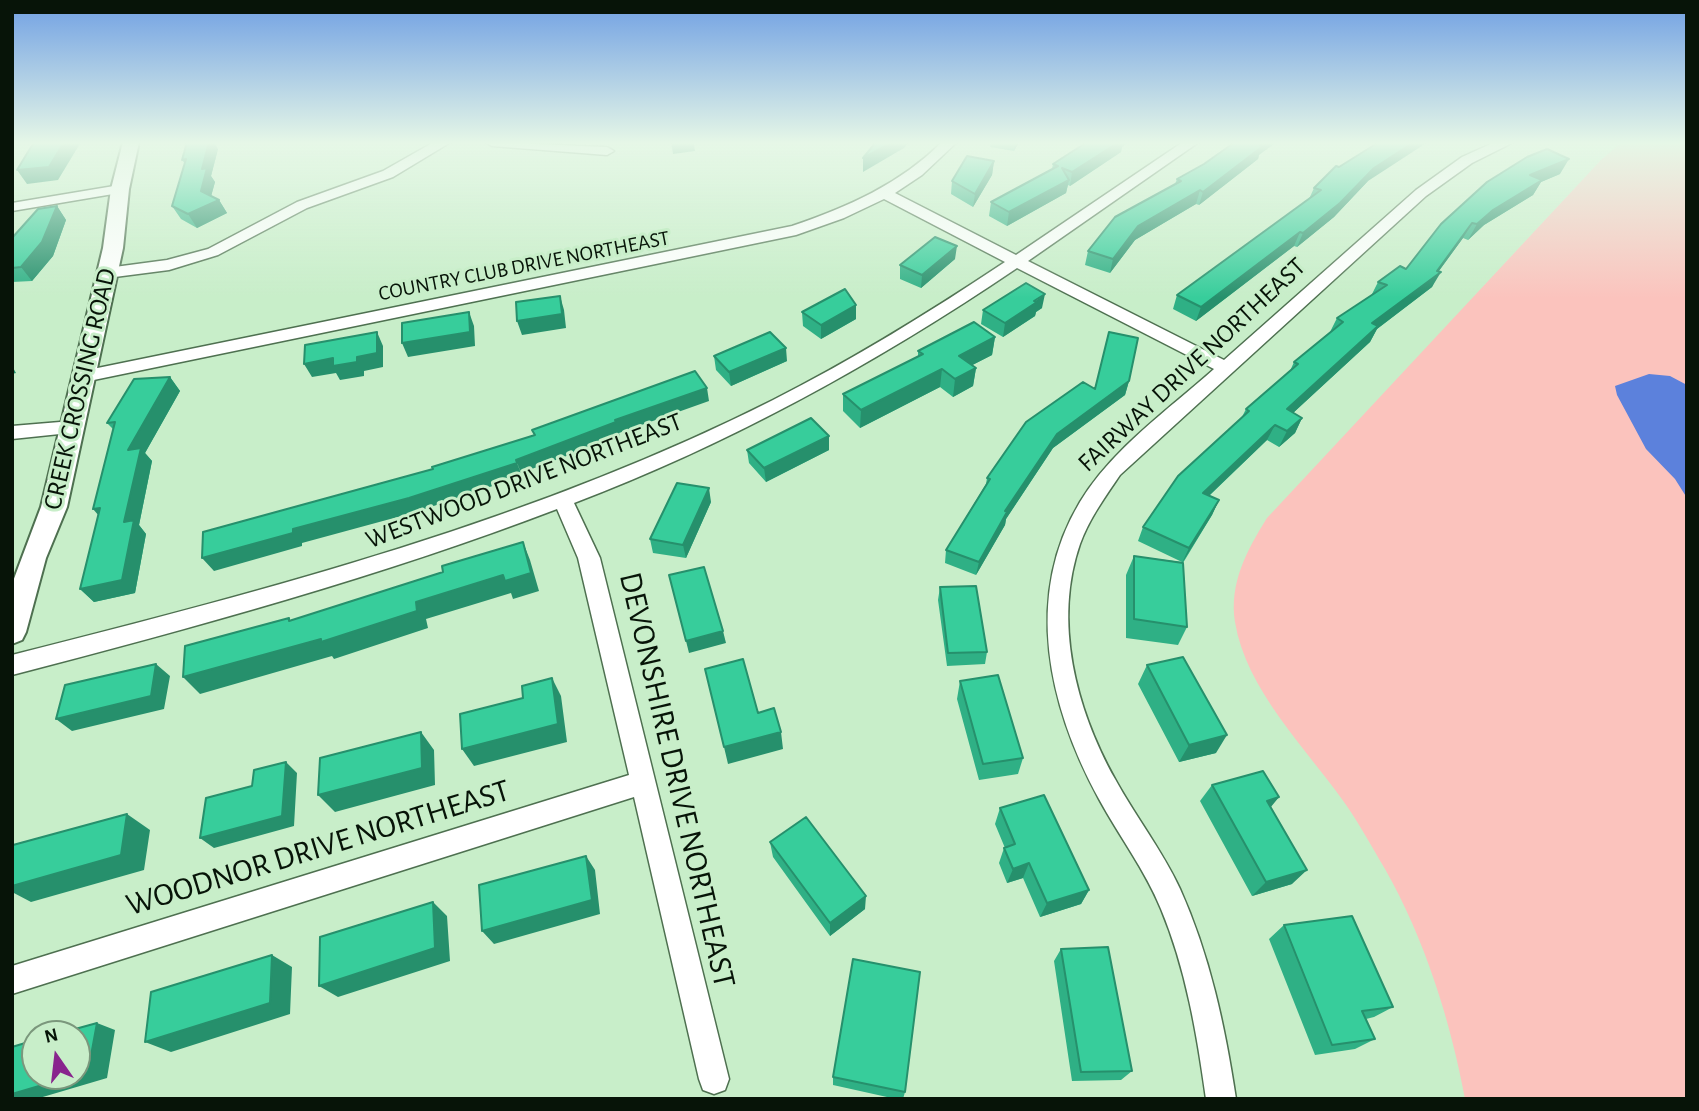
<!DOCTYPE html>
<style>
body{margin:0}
#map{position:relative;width:1699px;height:1111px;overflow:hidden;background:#c8eec9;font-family:"Alegreya Sans",sans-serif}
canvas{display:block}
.frame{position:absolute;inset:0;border:14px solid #071408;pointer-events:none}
.north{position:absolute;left:21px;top:1020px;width:70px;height:70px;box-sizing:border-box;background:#c8eec9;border:2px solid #7b977c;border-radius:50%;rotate:346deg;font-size:19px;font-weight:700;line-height:28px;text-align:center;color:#071408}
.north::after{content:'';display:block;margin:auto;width:24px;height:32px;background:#88258d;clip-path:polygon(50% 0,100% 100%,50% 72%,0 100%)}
</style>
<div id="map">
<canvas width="1699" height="1111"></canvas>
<div class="frame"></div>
<div class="north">N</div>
</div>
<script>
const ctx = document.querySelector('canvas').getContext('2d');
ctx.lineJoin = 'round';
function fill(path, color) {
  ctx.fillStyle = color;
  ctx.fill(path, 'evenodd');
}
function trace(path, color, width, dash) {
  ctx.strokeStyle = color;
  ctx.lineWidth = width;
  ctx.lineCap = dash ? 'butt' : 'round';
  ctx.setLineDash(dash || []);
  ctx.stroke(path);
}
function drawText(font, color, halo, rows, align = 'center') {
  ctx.font = font + ' "Alegreya Sans",sans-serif';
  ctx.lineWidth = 6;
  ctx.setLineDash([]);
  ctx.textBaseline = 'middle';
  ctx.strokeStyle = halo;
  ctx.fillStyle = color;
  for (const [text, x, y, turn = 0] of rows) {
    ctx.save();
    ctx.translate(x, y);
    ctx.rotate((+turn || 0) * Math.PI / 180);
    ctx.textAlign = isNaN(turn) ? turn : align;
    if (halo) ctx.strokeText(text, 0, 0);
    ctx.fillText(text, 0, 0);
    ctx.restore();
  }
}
const green = new Path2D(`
 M1622 142H1687V1099H1465C1451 1022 1424 937 1385 869 1372 847 1359 823 1344 802 1306 748 1246 690 1235 622 1229 583 1247 550 1267 518L1601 160Z`);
const water = new Path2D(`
 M1649 374 1670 376 1687 385V498L1675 479 1646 449 1617 395 1615 386Z`);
const minor = new Path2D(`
 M434 142H451L393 177 307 208 218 255 169 270 107 278 99 273 107 268 167 260 208 249 297 202 383 171Z
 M485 142 607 147 614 151 607 155 492 146Z
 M942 142H957L922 175 895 193 1016 255 1183 142H1199L1028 261 1224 360 1416 190 1462 157 1495 142H1514L1472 163 1426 196 1120 475C1105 497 1089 519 1080 544 1053 622 1076 709 1115 779 1135 816 1162 850 1180 889 1210 956 1225 1026 1236 1099H1206C1197 1034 1186 969 1161 909 1145 870 1119 836 1099 799 1049 707 1023 597 1080 502 1112 449 1168 410 1214 369L1017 268C878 362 732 443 574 503L600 558 729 1079 725 1090 714 1094 703 1090 699 1079 634 797 12 994V966L629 775 578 558 557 509C379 577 196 627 12 675V655C272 589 533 521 773 400 854 359 930 312 1005 262L884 199 844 218 796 235 84 382 78 380 75 376 78 372 792 226C848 207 900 184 942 142Z
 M120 185 127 189 125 192 12 211V203Z
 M72 421 79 422 81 427 79 432 12 439V426Z`);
const tertiary = new Path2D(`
 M123 142H139L129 189 123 248 67 507 46 558 26 632 22 640 12 644V584L41 507 103 248 111 189Z`);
const wall = new Path2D(`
 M991 142H1019L1014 151 990 147Z
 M1122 147 1121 152 1070 186 1068 185 1066 193 1007 226 989 216 991 202 1052 169 1053 164Z
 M218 149 211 176 215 182 211 196 219 200 227 213 197 228 181 219 172 206 185 164 182 160Z
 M1259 155 1258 159 1199 205 1196 204 1135 240 1110 273 1085 265 1088 251 1175 184 1177 179Z
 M994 161 992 175 973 207 951 194 952 181Z
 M1560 174 1541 182 1533 195 1484 225 1468 240 1463 238 1439 271 1432 287 1377 329 1370 342 1293 413 1302 418 1295 433 1279 447 1267 440 1209 496 1219 500 1212 515 1183 563 1187 627 1178 645 1126 638V575L1134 556 1182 562 1138 541 1143 527 1242 417 1246 409 1290 371 1294 362 1330 332 1337 318 1371 296 1378 282 1406 269 1487 182Z
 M1368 181 1334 217 1297 247 1294 246 1196 321 1173 309 1177 295 1309 199 1314 188Z
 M57 206 66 220 53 256 32 281 12 282V238Z
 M955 259 921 288 900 279V265Z
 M856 305V319L821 339 803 326 802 312Z
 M1042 308 1036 312 1035 316 1003 337 981 324 983 310Z
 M995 337 992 355 972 365 976 368 973 386 953 397 940 387 860 428 843 411V394L918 357V351Z
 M714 356 787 361 731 386 716 370Z
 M170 377 180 391 145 453 152 461 139 525 146 534 135 593 94 602 80 589 98 515 113 429 107 423Z
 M1129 381 1125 395 1053 448 1006 519 1005 525 976 575 945 563 946 550 986 484 987 478 1095 389Z
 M829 436V450L766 482 749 463 747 450Z
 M711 502 686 558 653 553 650 539Z
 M940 587 987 652 985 664 947 666 938 600Z
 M1147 665 1216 753 1179 762 1138 684Z
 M960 681 1023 758 1018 774 979 780 957 699Z
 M1212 785 1279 797 1270 807 1292 884 1252 896 1200 801Z
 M1000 808 1089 890 1081 904 1040 917 1023 878 1007 883 999 863 1004 848H1005L995 824Z
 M770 842 865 909 830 936 773 857Z
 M1284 925 1393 1007 1374 1017 1366 1019 1375 1039 1355 1049 1315 1055 1269 939Z
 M1061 949 1132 1071 1121 1080 1072 1081 1054 961Z
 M833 1077 905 1092 903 1099H896L833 1085Z`);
const shadedWall = new Path2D(`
 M64 142H81L58 180 27 184 17 170Z
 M209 142H214L218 149 211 176 215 182 209 204 201 191 202 169Z
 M671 142H694L695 151 673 154Z
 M893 142H909L904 148 863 172V158Z
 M1015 142H1019L1014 151Z
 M1119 142H1129L1122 147 1121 152 1070 186 1072 172Z
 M1263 142H1277L1259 155 1258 159 1199 205 1203 192Z
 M1414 142H1428L1368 181 1334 217 1297 247 1303 233 1374 168Z
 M1569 159 1560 174 1541 182 1533 195 1484 225 1468 240 1477 224 1530 175Z
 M994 161 992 175 973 207 975 194Z
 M1069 180 1066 193 1007 226 1009 212Z
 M1200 190 1196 204 1135 240 1110 273 1113 259 1138 226Z
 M219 200 227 213 197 228 188 214Z
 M57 206 66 220 53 256 32 281 21 267Z
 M1472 223 1463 238 1435 276 1441 272 1432 287 1377 329 1370 342 1280 425 1287 409 1372 323 1437 271Z
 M1300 232 1294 246 1196 321 1201 307Z
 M957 246 955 259 921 288 922 275Z
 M1045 294 1042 308 1036 312 1035 316 1003 337 1005 323Z
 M560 296 564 310 566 328 522 335 517 321Z
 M856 305V319L821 339V325Z
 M469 312 474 326 475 346 408 357 402 343Z
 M377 332 383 346V367L364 371V376L340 380 336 373 312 377 304 364 333 358 357 357Z
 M995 337 992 355 957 373 959 356Z
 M786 348 787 361 731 386 729 372Z
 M12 366 16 373 12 374Z
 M976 368 973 386 953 397 955 379Z
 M942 369 940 387 860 428 861 410Z
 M170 377 180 391 145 453 152 461 139 525 146 534 135 593 94 602 80 589 124 522 128 450Z
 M1129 381 1125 395 1053 448 1006 519 1005 525 976 575 979 562 1005 511 1057 434Z
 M707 388 709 401 619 433 620 436 521 473 516 460 615 420Z
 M1302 418 1295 433 1279 447 1287 431Z
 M1275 425 1267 440 1196 508 1203 493Z
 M829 436V450L766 482 764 468Z
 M517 463 522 476 416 512 302 543V546L214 571 202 558 293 529Z
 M709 488 711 502 686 558 683 545Z
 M1219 500 1212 515 1182 563 1189 548Z
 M100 508 105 523 93 509Z
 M523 542 530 560 539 591 513 599 511 593 426 619 428 628 334 659 332 656 200 694 183 677 321 639 416 602Z
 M723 631 726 643 689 653 686 641Z
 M156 664 170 676 164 709 72 731 56 719Z
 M552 678 561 696 567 742 474 766 462 749Z
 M421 732 434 750 435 785 335 812 318 795Z
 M781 732 783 749 728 764 724 747Z
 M1227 735 1216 753 1179 762 1189 745Z
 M286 762 297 773 294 826 214 848 200 838Z
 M1279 797 1266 813 1267 801Z
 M127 814 150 830 144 870 31 902 12 892V886Z
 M586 856 595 870 600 914 494 944 482 931Z
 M1029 863 1023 878 1007 883 1013 869Z
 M1307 870 1292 884 1252 896 1266 882Z
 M1089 890 1081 904 1040 917 1047 903Z
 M866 896 865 909 830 936V923Z
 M433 902 447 916 450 961 338 997 319 986Z
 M272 955 292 967 290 1014 171 1052 145 1042Z
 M97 1023 115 1030 107 1078 36 1099H12V1094L73 1076H77Z`);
const building = new Path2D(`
 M34 142H64L49 167 17 170Z
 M187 142H209L202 169 207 168 201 191 219 200 188 214 172 206 186 159 182 160Z
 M876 142H893L863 158Z
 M1087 142H1119L1072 172 1062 168 1069 180 1009 212 991 202 1058 166 1053 164Z
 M1235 142H1263L1260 145 1263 146 1203 192 1200 190 1138 226 1113 259 1088 251 1115 217 1181 181 1177 179 1204 164Z
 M1379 142H1414L1374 168 1340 203 1303 233 1300 232 1201 307 1177 295 1321 190 1314 188 1336 166 1339 167Z
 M1547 149 1569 159 1530 175 1542 180 1493 210 1477 224 1472 223 1437 271 1441 272 1372 323 1378 326 1287 409 1302 418 1287 431 1275 425 1203 493 1219 500 1189 548 1143 527 1178 476 1249 411 1246 409 1298 364 1294 362 1343 322 1337 318 1387 285 1378 282 1400 266 1406 269 1441 224 1487 182 1527 157Z
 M967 156 994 161 975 194 952 181Z
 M57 206 42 242 21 267 12 268V238L38 209Z
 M935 237 957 246 922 275 900 265Z
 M1026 283 1045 294 1034 301 1037 302 1005 323 983 310Z
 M845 289 856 305 821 325 802 312Z
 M560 296 562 314 517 321 516 302Z
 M469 312 470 332 402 343V323Z
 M974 322 995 337 959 356 976 368 955 379 942 369 861 410 843 394 923 354 918 351Z
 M377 332V353L357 357V362L333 366V358L304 364 305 345Z
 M770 332 786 348 729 372 714 356Z
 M1109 332 1138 338 1129 381 1057 434 1005 511 1007 512 979 562 946 550 990 479 987 478 1026 422 1083 382 1095 389Z
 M695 371 707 388 615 420 616 422 516 460 517 463 409 498 293 529V533L202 558 203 532 433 469 432 467 535 435 532 430Z
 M170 377 128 450 141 448 124 522 134 520 122 580 80 589 100 508 93 509 115 422 107 423 134 379Z
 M811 418 829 436 764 468 747 450Z
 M677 483 709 488 683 545 650 539Z
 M523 542 531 573 505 581 503 575 416 602 417 611 321 642V639L183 677 185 646 289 618V621L443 572 442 566Z
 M1134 556 1183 563 1187 627 1134 619Z
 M704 567 723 631 686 641 669 575Z
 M976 586 987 652 948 653 940 587Z
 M1183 657 1227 735 1189 745 1147 665Z
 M743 659 758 713 774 708 781 732 724 747 705 669Z
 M156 664 151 696 56 719 65 685Z
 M998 675 1023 758 983 764 960 681Z
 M552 678 558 724 462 749 460 714 523 698 522 686Z
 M421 732 422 768 318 795 320 758Z
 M286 762 282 816 200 838 206 798 252 786 254 770Z
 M1263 771 1279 797 1267 801 1307 870 1266 882 1212 785Z
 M1044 795 1089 890 1047 903 1029 863 1013 869 1004 848 1015 844 1000 808Z
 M127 814 121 855 12 886V850L13 845Z
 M806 817 866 896 830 923 770 842Z
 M586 856 592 900 482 931 479 885Z
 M433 902 435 948 319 986 320 937Z
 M1352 916 1393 1007 1362 1011 1375 1039 1332 1045 1284 925Z
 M1108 947 1132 1071 1081 1072 1061 949Z
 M272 955 270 1003 145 1042 151 992Z
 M853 959 920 972 905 1092 833 1077Z
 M97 1023 88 1072 77 1075V1034H57Z
 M35 1040V1076H73L12 1094V1047Z`);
const farStreetnames = [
 ["COUNTRY CLUB DRIVE NORTHEAST",524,266,-11]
];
const streetNames = [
 ["FAIRWAY DRIVE NORTHEAST",1192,365,-43],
 ["CREEK CROSSING ROAD",80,389,-77],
 ["WESTWOOD DRIVE NORTHEAST",524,481,-21]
];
const nearStreetnames = [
 ["DEVONSHIRE DRIVE NORTHEAST",677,780,77],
 ["WOODNOR DRIVE NORTHEAST",318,848,-17]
];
fill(green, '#fbc3bd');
fill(water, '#5c81dc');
trace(minor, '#4e7050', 3);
trace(tertiary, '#4e7050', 4);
fill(minor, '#fff');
fill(tertiary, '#fff');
fill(wall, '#2fb085');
fill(shadedWall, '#26906c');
fill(building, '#37cd9b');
trace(building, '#26906c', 2);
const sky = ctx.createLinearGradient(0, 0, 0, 298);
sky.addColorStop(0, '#70a0e3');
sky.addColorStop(0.48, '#e6f7e7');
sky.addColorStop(1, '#e6f7e700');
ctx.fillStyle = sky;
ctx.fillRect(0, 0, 1699, 298);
drawText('21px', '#071408', '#c8eec9', farStreetnames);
drawText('26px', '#071408', '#c8eec9', streetNames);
drawText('32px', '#071408', '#c8eec9', nearStreetnames);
</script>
